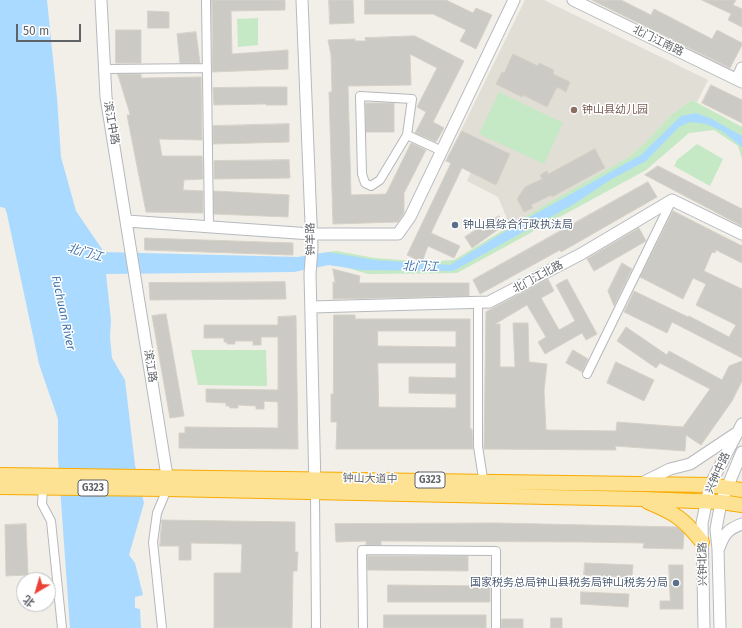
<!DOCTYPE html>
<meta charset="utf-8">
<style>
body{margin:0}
#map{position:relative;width:742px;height:628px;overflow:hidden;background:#f1efe8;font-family:"Fira Sans","Noto Sans SC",sans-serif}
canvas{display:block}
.north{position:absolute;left:16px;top:572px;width:40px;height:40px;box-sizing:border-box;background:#fff;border:1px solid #bfc1c3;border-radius:50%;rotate:218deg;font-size:11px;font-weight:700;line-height:16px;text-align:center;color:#5f6368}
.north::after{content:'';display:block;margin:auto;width:14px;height:18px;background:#ea4335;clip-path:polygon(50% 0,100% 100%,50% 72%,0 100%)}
.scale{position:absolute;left:16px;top:24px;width:65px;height:18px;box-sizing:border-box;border:2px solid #5f6368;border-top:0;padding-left:5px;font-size:12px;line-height:14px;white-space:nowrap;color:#5f6368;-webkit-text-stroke:3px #fff;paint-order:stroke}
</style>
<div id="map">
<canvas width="742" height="628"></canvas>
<div class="north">北</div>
<div class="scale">50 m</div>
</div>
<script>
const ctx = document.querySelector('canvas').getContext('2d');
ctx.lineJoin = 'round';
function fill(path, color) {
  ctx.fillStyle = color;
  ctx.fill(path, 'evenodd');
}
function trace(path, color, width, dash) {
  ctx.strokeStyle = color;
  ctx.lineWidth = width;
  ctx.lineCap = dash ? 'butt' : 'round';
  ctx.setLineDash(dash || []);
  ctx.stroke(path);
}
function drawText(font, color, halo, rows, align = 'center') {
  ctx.font = font + ' "Fira Sans","Noto Sans SC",sans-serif';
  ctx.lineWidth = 3;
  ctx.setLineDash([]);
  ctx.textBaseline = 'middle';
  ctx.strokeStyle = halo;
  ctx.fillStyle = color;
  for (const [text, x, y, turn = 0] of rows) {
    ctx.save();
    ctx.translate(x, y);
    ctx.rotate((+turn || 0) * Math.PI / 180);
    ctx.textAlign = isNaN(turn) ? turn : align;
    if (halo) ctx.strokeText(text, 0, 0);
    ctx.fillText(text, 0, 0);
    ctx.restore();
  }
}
const education = new Path2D(`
 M525 0H544L708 80 697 102 692 100 671 115 649 139 629 157 510 226 498 197 467 181 471 172 446 161Z`);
const green = new Path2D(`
 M258 18V45L238 47 237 19Z
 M499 92 563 123 544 164 479 134Z
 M692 100 742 127V159L738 146 714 130 689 133 646 170 457 273 368 274 341 266 329 265 328 252 336 251 375 258 428 262 454 260 545 205 629 157 649 139 671 115Z
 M697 144 723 159 710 186 674 166 677 160Z
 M191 350H266L267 386 198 385Z`);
const water = new Path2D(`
 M0 0H47L57 98 61 157 76 211 104 252 298 257 328 252 375 260 450 265 519 223 641 155 681 116 696 113 712 119 742 136V147L722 131 706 124 690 122 679 127 646 161 610 180 574 204 453 271 361 270 329 265 294 272 106 274 111 320 110 337 112 358 125 380 135 465 144 503 129 555 135 563 143 595 135 597V608L140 609 141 628H70L58 459V419L39 364 7 214 5 208 0 207Z`);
const building = new Path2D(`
 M212 0H285V10L231 11 232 54 288 50V69L213 72Z
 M329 0H353L354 23 330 24Z
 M365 0H446L473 13 476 8 492 15 476 49 460 41 466 30 433 14H365Z
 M592 0H621L651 15 654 9 712 39 717 30 742 43V45L730 68Z
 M702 0H736L733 5 742 9V27L728 20 731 14Z
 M148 11 169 12V28H148Z
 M116 30H141V63H116Z
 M196 32 200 63H180L177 34Z
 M415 36 464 61 433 122 444 128 436 142 415 133 426 112 417 107 437 68 410 54 411 85 348 86 351 195 386 194 411 143 426 150 404 193V213L398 222 333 224 329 92H332L331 55 328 40 355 39V41H366L365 38Z
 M513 54 538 66 539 63 554 70 553 74 570 82 566 92 557 87 547 107 523 95 522 97 496 84 502 72 504 73Z
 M118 74H141V78H146L201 77 202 140 159 139 162 156H202L203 179 184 180 183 190 203 191V213L146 212 127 115H130Z
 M711 85 742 100V123L702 103Z
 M256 87H287V105H266V104L214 105 213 88Z
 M366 103H394V132H366Z
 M289 124V142L213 144V126Z
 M462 131 510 154 496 185 462 168 431 233 460 246 454 258 428 246 422 262 407 255 451 163 446 161Z
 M595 149 605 168 552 197 551 195 531 205 533 208 524 212 517 199 525 187 542 179 540 175 547 171 548 174Z
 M289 160 290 178 214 179V161Z
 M658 166 742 209V226L645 175Z
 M648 182 657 197 561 252 560 250 480 294 473 280Z
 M214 191 289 195 288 217 214 214Z
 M673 211 742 246V263L716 250 715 253 712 252 704 271 742 289V358L672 322 667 333 624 312 634 291 688 317 689 316 729 337 736 325 696 305 706 284 693 278 683 299 640 277Z
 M499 216 503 226 472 248 465 237Z
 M639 228 646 241 594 271 587 259Z
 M145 238 293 243V255L145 250Z
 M622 263 632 269 614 306 608 291Z
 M333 269 360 276 359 283H469V296L333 299V282L335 283Z
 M548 279 554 291 541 298 559 330 575 321 556 285 567 279 597 334 586 340 582 333 545 354 538 342 546 337 527 305 495 324H500V367H515L513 323H528L529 362 547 364 544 391 546 430 616 431 617 422 683 427 710 389 660 363 656 368 617 341 626 327 667 355 669 351 722 380 729 366 742 361V381L732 401 701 445 686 435 685 451 615 446 616 450 484 449 486 312Z
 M285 282 286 299 150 300 149 283Z
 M166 314 184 416 170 418 152 316Z
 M334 315H355V319H470V429H472L473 449H336L337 422H331V394H333ZM378 331H456V347L378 346ZM378 363H456V378L409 377V393L456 394V408L379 407Z
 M296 316 298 449 179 448V433H185V427L278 428V402L264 401V409H256V406L238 405V408H230L229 406H226V403L206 402V389L278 390V337H261V345H253V341H235V344H227V342H224V338H204V325H278V317Z
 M573 350 588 359 582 372 566 363Z
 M616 362 654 380 644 401 607 383Z
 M162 520 295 522V552H298L297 571H293L292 628H214V573H241L242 544 191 543V560H179V546H160Z
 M496 523 677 527 684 533 683 549 643 548 644 543 582 542 381 541V545H366V541L336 542 335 524Z
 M26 524 28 575 6 576 5 525Z
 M368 556H468V571L368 570Z
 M585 563 633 565 632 578 584 575Z
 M669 565H683V609H660V601H670Z
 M388 585 490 586V602H388Z
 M581 592 629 594 628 607 581 604Z
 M384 615H486V628H384Z
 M551 618H562V628H551Z
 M502 619H523V628H502Z`);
const street = new Path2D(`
 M206 0 209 227
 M105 69 207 68
 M407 135 412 99 360 96 362 174 365 183 371 186 380 180 407 135 442 151
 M478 303V446L484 485
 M587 374 672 200
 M43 488 42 504 51 521 62 628
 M315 492 316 628
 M162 628 153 542 157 513 167 489
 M363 628 362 550 496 551V628`);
const secondary = new Path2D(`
 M101 0 106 97 167 476V484
 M302 0 312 248 310 274 315 487
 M573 0 742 82
 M737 79 742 68
 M127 221 311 234H398L410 217 514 0
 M312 307 489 302 581 254 672 200 742 234
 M640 484 670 469 690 464 735 434
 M719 548C724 534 728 529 742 524
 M704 628 702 523 710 485 742 424
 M720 628 718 549 716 529 721 502 742 452`);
const highway = new Path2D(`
 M0 475 640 484 710 485 742 490
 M0 487 167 489 643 499 721 502 742 505
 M648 502C675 513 684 519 702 542`);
const markers = [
 [574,110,4,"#8d6e63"],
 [455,225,4,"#5c6f8a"],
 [676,583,4,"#5c6f8a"]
];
const shields = [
 [430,480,30],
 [93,488,30]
];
const shieldNames = [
 ["G323",430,480],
 ["G323",93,488]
];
const streetNames = [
 ["北门江南路",658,41,26],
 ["滨江中路",111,123,80],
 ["钟羊路",311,239,-91],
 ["北门江北路",538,277,-28],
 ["滨江路",150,366,81],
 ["兴钟中路",718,473,-66],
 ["钟山大道中",370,479,1],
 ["兴钟北路",703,564,-91]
];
const educationNames = [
 ["钟山县幼儿园",582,110]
];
const serviceNames = [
 ["钟山县综合行政执法局",463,225],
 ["国家税务总局钟山县税务局钟山税务分局",668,583,"right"]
];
const waterNames = [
 ["北门江",85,253,16],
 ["北门江",420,267,1],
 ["Fuchuan River",63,313,78]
];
fill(education, '#e1ded6');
fill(green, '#c5e8c5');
fill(water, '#aadaff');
fill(building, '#cccac5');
trace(building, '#d6d1c6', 1);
trace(street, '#b5b8bc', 10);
trace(secondary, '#b6babf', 13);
trace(highway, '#f9ab00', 16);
trace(street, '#fff', 8);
trace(secondary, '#fff', 11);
trace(highway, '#fde293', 14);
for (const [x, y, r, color] of markers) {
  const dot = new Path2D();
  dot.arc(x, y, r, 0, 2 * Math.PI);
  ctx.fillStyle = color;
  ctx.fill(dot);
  trace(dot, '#fff', 1.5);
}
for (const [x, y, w] of shields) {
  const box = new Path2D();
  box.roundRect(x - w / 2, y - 8, w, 16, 3);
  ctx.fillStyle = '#fff';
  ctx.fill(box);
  trace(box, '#5f6368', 1);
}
drawText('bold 10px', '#5f6368', null, shieldNames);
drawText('11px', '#5f6368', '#fff', streetNames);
drawText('11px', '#785e54', '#fff', educationNames, 'left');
drawText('11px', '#4e5e75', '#fff', serviceNames, 'left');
drawText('italic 12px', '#4174aa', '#fff', waterNames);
</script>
